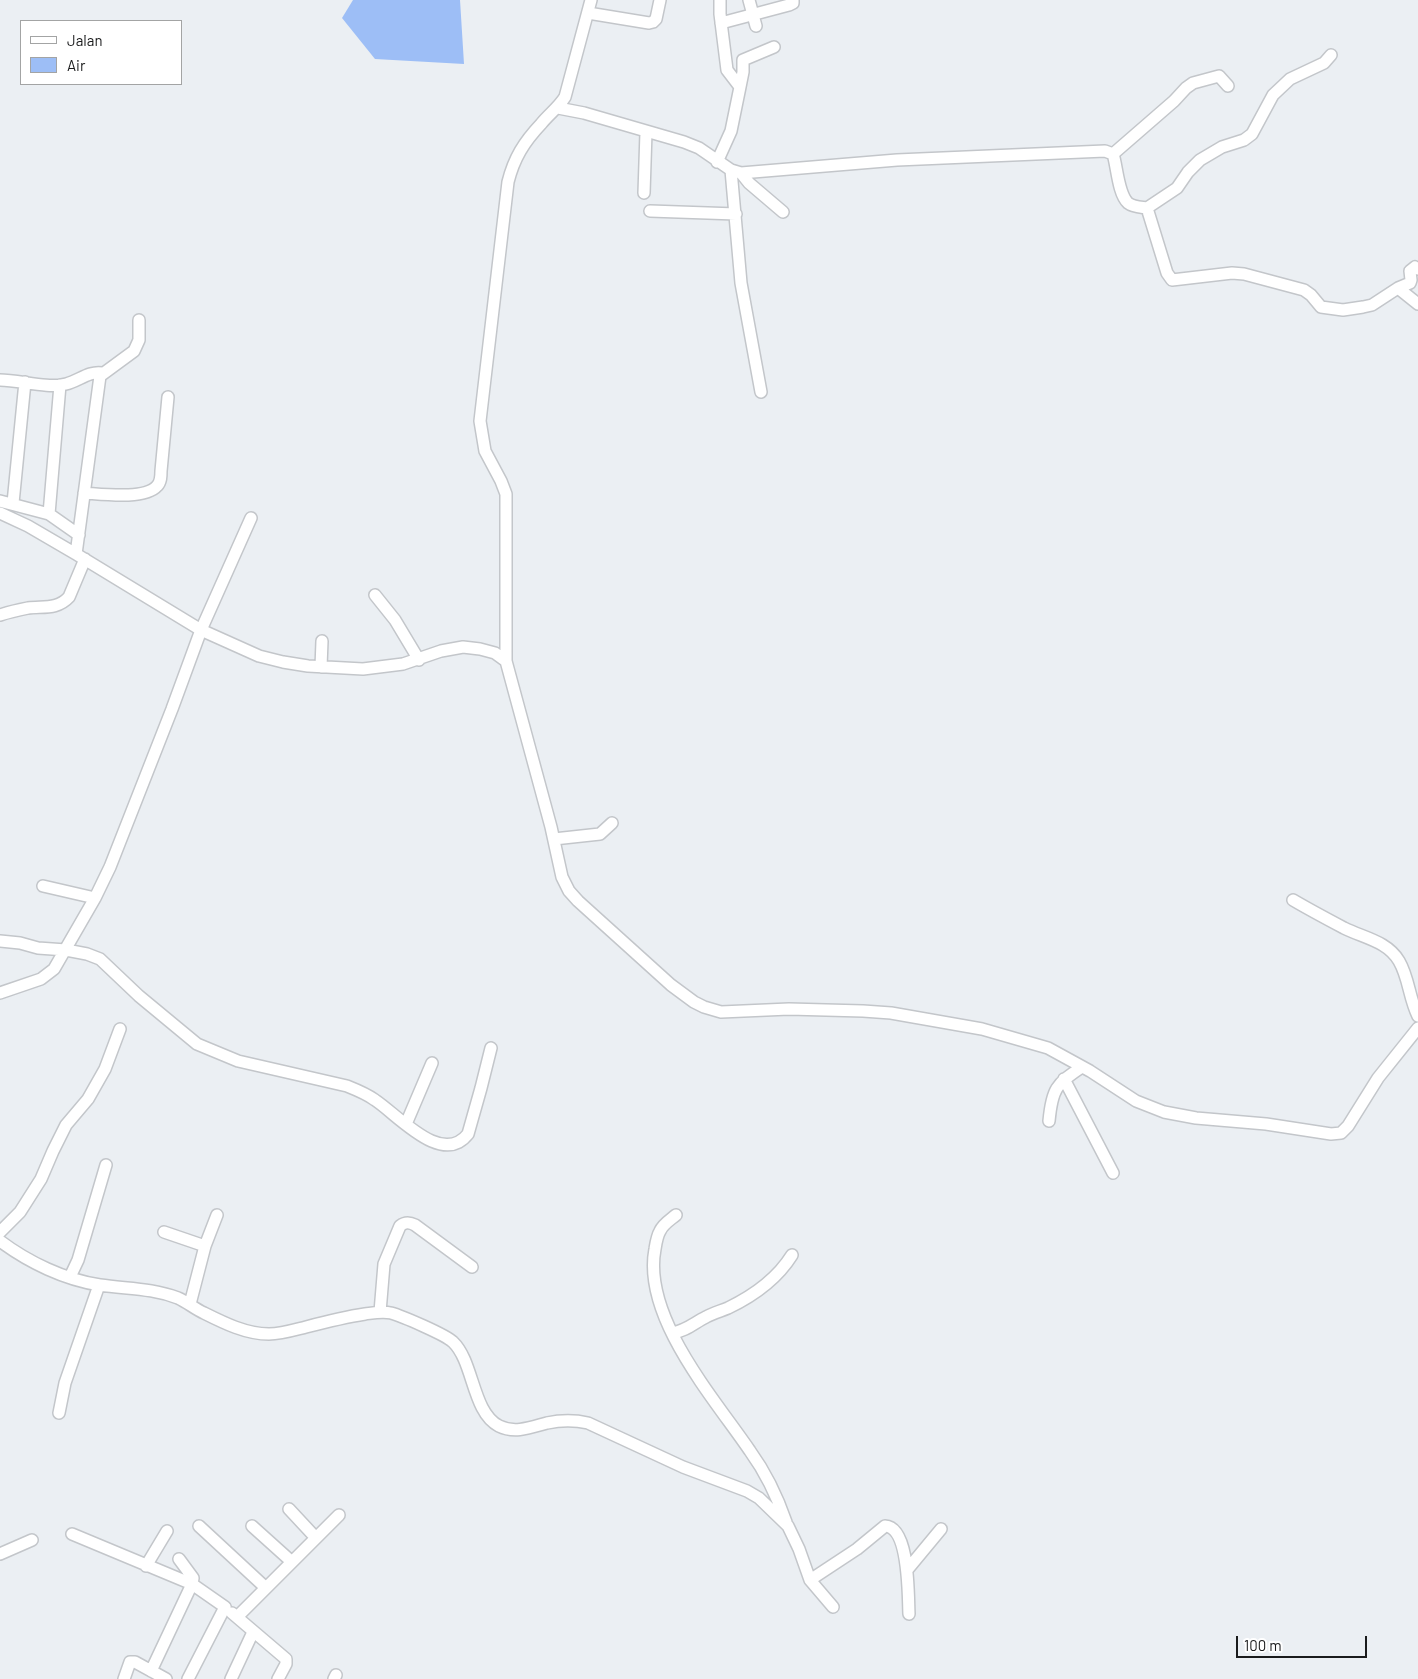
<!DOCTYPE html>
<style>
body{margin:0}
#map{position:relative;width:1418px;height:1679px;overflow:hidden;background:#ebeff3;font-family:Barlow,sans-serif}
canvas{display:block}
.legend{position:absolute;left:20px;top:20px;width:162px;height:65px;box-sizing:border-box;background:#fff;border:1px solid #a3a4a4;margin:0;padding:6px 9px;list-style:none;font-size:15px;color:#1a1b1c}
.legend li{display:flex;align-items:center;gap:10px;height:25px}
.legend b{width:25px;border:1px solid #a3a4a4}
.scale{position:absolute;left:1236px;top:1636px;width:131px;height:22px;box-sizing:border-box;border:2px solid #1a1b1c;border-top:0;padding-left:6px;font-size:15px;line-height:18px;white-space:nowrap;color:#1a1b1c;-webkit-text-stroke:4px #fff;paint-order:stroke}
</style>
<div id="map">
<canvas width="1418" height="1679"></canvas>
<ul class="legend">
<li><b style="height:6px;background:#fff"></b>Jalan</li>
<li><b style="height:14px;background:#9dbef6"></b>Air</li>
</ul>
<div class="scale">100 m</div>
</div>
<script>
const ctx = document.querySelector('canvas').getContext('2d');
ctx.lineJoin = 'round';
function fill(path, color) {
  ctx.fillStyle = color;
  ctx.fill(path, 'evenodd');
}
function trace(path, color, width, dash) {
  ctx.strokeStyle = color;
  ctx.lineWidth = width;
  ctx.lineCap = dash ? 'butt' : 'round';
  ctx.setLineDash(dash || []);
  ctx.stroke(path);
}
const water = new Path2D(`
 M353 0H460L464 64 375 59 342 18Z`);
const minor = new Path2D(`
 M591 0 565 97C558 108 549 114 541 124 524 142 514 158 508 182L480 421 485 451 501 481 506 494V661L551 827 562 877 569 891 578 901 671 985 694 1002 704 1007 721 1012 789 1009 863 1011 891 1013 982 1029 1048 1048 1090 1071 1136 1101 1164 1112 1196 1118 1266 1124 1331 1134 1341 1133 1348 1126 1378 1078 1418 1028
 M749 0 756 26
 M588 13 649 23 653 22 656 19 660 0
 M721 23 789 5 793 3V0
 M740 87 743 72V60L774 47
 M558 108 584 113 684 142 699 148 731 170 741 173 897 160 1105 151 1113 154C1117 166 1118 194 1128 203 1133 207 1140 207 1147 208L1177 188 1188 172 1200 160 1222 147 1244 140 1252 134 1273 95 1290 79 1324 63 1331 55
 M1113 154 1174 101 1186 88 1193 83 1219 76 1228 86
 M717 162 731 131 740 87 727 70 720 14V0
 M731 170 741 283 761 392
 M741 173 749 183 783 212
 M644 193 646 132
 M1147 208 1167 273 1172 280 1232 273 1244 274 1304 290 1311 295 1321 307 1343 310 1363 307 1372 305 1398 288 1418 304
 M650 211 736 214
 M1398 288 1410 283 1411 280 1410 271 1415 267 1418 269
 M0 380C20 380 47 389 66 384 79 381 88 371 102 373
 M84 493C101 494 145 500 157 486 161 482 161 476 161 471L168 397
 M0 501 49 514 60 385
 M13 503 25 382
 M0 513 28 526 76 554 201 630 259 656 283 662 308 666 363 669 403 664 441 651 463 647 480 649 495 653 506 661
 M49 514 79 535
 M76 554 100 376 134 351 139 340V320
 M375 595 395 620 419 660
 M0 615C9 612 18 610 28 608 43 606 57 610 69 597L85 559
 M321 667 322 641
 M554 839 600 834 612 823
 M43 886 95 898
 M1293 900C1310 910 1327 919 1344 928 1364 938 1387 941 1399 961 1409 978 1409 998 1418 1016
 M0 941 20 943 38 948 66 950 87 954 100 959 139 996 197 1044 238 1061 347 1086C357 1090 367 1094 375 1100 398 1115 442 1167 468 1134L481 1088 491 1048
 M0 993 41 979 54 969 95 898 110 867 172 709 201 630 251 518
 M1064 1079 1113 1173
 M1049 1121C1052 1089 1056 1084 1082 1067
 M406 1124 432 1063
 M676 1215C670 1220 663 1224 660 1231 657 1236 656 1243 655 1249 642 1317 714 1398 750 1451 766 1473 777 1496 786 1522
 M0 1232 20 1212 41 1179 53 1151 66 1125 88 1099 105 1069 120 1029
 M164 1232 205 1246
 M0 1241C28 1262 65 1280 100 1285 127 1289 152 1288 178 1298 187 1302 195 1309 204 1313 224 1323 246 1334 269 1334 281 1334 294 1330 306 1327 325 1322 345 1317 365 1314 373 1313 382 1311 391 1313 402 1316 446 1335 453 1342 474 1362 472 1412 499 1426 515 1434 532 1427 547 1423 561 1420 575 1420 588 1423L683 1467 747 1491 759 1498 788 1526 799 1549 810 1580 833 1607
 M70 1277 78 1260 106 1165
 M190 1304 205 1246 217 1215
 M380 1312 384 1264 400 1226C405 1222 409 1222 415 1225L472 1267
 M672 1333C686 1331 694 1323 706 1317 713 1313 721 1311 728 1308 753 1296 777 1279 792 1255
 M59 1413 65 1383 99 1285
 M289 1509 316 1538
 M199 1526 266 1588
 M252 1526 292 1562
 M72 1534 192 1584 151 1671
 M0 1554 32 1540
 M179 1559 193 1578 192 1584 225 1607 188 1679
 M146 1566 167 1531
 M907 1570 941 1529
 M810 1580 857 1549 885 1526C910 1527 908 1597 909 1614
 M232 1613 286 1659V1664L278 1679
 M237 1617 339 1515
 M124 1679 130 1662H135L166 1679
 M231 1679 253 1632
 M334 1679 336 1675`);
fill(water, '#9dbef6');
trace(minor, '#c3c6ca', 14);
trace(minor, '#fff', 11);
</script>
